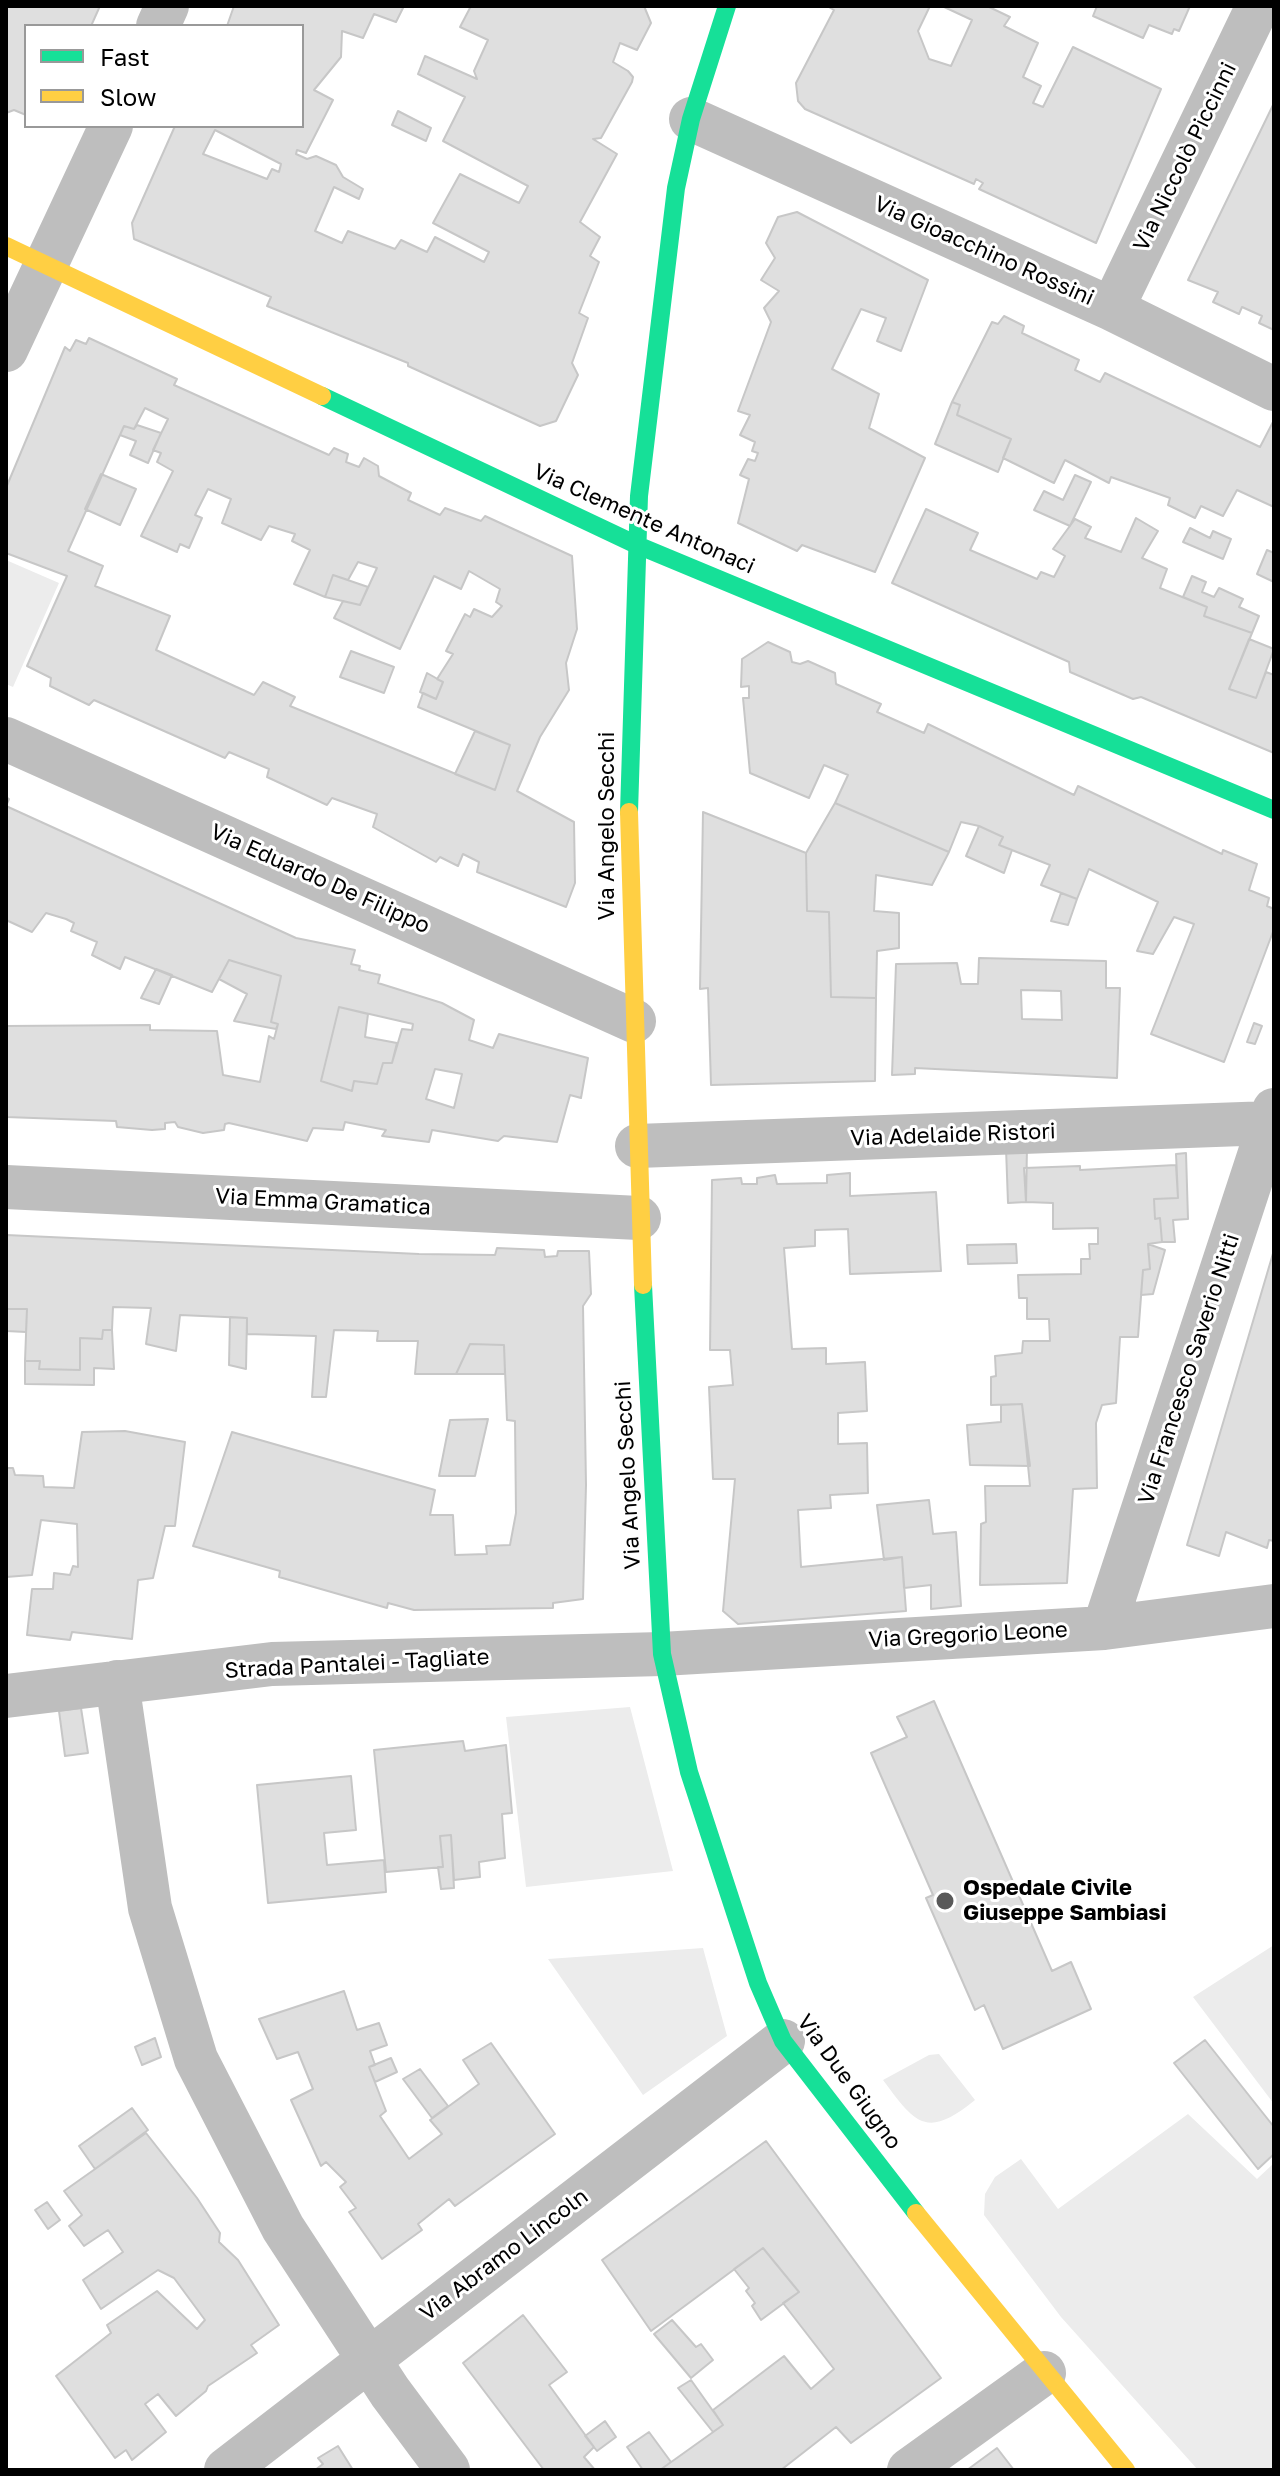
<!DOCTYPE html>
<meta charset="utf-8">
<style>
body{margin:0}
#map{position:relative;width:1280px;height:2476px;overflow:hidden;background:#fff;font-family:"Golos Text",sans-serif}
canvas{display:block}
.frame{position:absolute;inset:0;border:8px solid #000;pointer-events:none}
.legend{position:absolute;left:24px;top:24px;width:280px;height:104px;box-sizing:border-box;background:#fff;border:2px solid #999;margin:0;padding:10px 14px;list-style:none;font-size:24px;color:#000}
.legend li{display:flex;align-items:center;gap:16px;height:40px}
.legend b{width:40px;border:2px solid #999}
</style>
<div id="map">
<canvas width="1280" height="2476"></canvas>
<div class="frame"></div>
<ul class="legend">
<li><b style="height:10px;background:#16e098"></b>Fast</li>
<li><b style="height:10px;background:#ffcf43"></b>Slow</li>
</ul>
</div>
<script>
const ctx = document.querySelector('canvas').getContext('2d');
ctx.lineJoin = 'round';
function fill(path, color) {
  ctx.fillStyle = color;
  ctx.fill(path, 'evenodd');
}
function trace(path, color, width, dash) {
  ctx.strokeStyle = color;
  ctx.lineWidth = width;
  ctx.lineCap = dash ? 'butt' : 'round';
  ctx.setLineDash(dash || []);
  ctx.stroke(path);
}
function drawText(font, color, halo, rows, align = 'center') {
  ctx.font = font + ' "Golos Text",sans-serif';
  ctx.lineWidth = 6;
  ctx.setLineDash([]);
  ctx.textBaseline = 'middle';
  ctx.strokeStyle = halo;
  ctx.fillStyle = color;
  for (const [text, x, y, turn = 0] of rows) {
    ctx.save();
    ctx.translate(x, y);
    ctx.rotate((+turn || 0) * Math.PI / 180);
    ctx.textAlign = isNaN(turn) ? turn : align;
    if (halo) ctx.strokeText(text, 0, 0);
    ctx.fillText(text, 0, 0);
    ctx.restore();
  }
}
const green = new Path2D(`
 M6 560 59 583 13 687 6 684Z
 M630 1707 673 1871 526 1887 506 1717Z
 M1274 1945V2104L1193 1997Z
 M703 1948 727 2036 643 2095 548 1959Z
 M939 2054 975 2100C926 2140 915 2123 883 2080L929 2055Z
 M1188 2114 1257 2179 1274 2163V2470H1198L1061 2317 984 2215 985 2194 995 2177 1021 2159 1058 2209Z`);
const building = new Path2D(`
 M6 6H100L91 26H26V115L14 110 6 113Z
 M234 6H404L396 22 374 14 363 38 342 31 341 57 314 90 333 100 306 153 297 150 296 154 307 159 316 156 336 165 343 177 363 189 359 199 334 187 315 231 342 243 348 231 395 249 401 240 427 252 435 237 484 262 489 252 433 223 460 174 519 203 528 186 443 141 465 97 418 74 425 56 477 79 474 71 488 40 460 27 471 6H644L651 23 637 50 620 43 613 62 628 71 633 77 632 82 601 138 593 139 617 154 580 222 600 237 590 256 599 262 579 313 588 318 572 363 578 375 556 421 540 426 408 366V363L267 306 271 297 134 239 132 223 175 126H302V26H227ZM215 130 281 164 279 172 272 169 267 179 203 154Z
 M827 6H930L918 31 929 59 951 66 972 20 942 6H987L1010 17 1004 26 1038 43 1023 77 1041 86 1033 103 1043 107 1073 47 1161 89 1096 243 979 189 983 183 976 179 974 184 805 109 798 101 796 83 834 10Z
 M1097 6H1190L1179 31 1174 29 1172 34 1149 25 1143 38 1093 16Z
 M1274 103V330L1259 323 1262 316 1242 307 1239 314 1213 302 1218 292 1188 280Z
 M398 111 431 128 426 141 392 125Z
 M797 212 928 280 901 351 877 341 886 318 861 309 832 369 879 394 869 428 925 458 875 572 802 545 797 551 738 523 749 479 740 475 748 459 755 461 758 453 752 451 755 442 740 435 750 415 738 411 771 322 764 308 779 291 761 280 775 258 766 243 778 217Z
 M1004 316 1024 326 1022 333 1079 360 1075 370 1100 382 1105 373 1260 447 1274 420V507L1237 490 1223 516 1201 506 1195 518 1168 505 1170 498 1111 477 1109 483 1065 460 1054 483 1003 458 1011 439 957 415 960 405 952 402 992 322 998 324Z
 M89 338 177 379 174 385 329 455 334 448 348 454 346 462 359 467 364 458 378 466 379 476 411 493 408 500 440 515 445 508 481 521 485 516 572 556 577 629 566 663 569 690 540 737 517 791 574 822 575 883 566 907 477 872 479 862 463 854 458 866 440 857 436 862 373 827 377 814 332 798 327 805 267 777 269 769 229 752 225 758 94 700 89 705 50 686 51 678 27 666 67 576 6 553V488L65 347 70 351 76 340 86 344ZM145 408 168 419 153 450 161 453 157 462 173 471 141 536 177 552 180 544 189 548 202 518 195 515 208 489 231 499 222 523 261 540 269 526 295 534 292 541 310 550 294 584 325 597 333 575 348 580 358 562 377 568 360 605 343 601 334 618 400 649 434 576 461 589 469 571 500 589 496 602 502 606 492 617 474 609 470 617 465 614 446 651 453 654 437 679 443 682 436 699 423 693 418 707 510 745 495 790 290 706 295 697 263 682 254 695 156 650 170 616 95 586 103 566 68 551 124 426 134 429Z
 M952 402 960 405 957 415 1011 439 998 472 935 444Z
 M137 425 161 433 148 463 130 455 136 441 120 435 124 426 134 429Z
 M101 474 136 489 120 525 85 509Z
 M1075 475 1091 482 1070 526 1034 510 1044 491 1063 500Z
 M926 509 978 533 970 550 1037 579 1041 572 1054 577 1065 556 1053 549 1075 519 1091 527 1085 538 1121 552 1136 518 1158 531 1142 558 1167 569 1160 588 1207 607 1204 616 1252 633 1229 689 1256 698 1266 672 1274 675V753L1141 697 1133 699 1070 672 1069 662 892 583Z
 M1190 528 1210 538 1213 531 1231 539 1223 559 1183 542Z
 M1267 550 1274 553V582L1257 574Z
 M333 575 368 587 360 605 325 597Z
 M1192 576 1206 582 1202 592 1214 597 1219 588 1243 599 1239 607 1259 616 1252 633 1204 616 1207 607 1183 597Z
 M1249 639 1274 649 1256 698 1229 689Z
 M768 642 790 652 792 662 800 664 808 661 835 673 836 684 881 704 877 712 924 733 928 724 1074 795 1078 786 1222 854 1223 850 1257 864 1249 890 1269 898 1267 906 1274 909V929L1224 1062 1151 1034 1194 924 1174 917 1153 954 1137 951 1158 902 1089 869 1077 899 1041 885 1050 865 999 845 1003 837 979 826 961 822 949 852 835 803 848 775 824 765 809 798 750 773 743 698H749V686L741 687 742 659Z
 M351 651 394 667 384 693 340 677Z
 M427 673 443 682 436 699 420 692Z
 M475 731 510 745 495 790 455 774Z
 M6 797 9 799 6 806 296 938 355 950 351 964 360 966 359 970 380 975 378 983 442 1003 474 1020 469 1040 493 1048 499 1034 588 1058 581 1098 570 1095 557 1142 504 1136 498 1141 432 1130 429 1142 382 1136 386 1130 345 1122 343 1130 313 1128 307 1141 229 1123 225 1124 224 1130 203 1133 178 1127 175 1122 165 1123V1129L152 1130 117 1127 116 1121 6 1117V1026L150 1025V1030L217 1031 223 1075 260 1082 269 1036 274 1039 278 1024 271 1022 281 976 229 960 212 992 125 957 120 969 92 955 97 942 71 931 74 923 66 919 46 913 32 932 6 920ZM339 1007 413 1024 412 1030 402 1029 392 1063H383L377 1084 354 1081 352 1091 321 1081ZM435 1069 462 1074 454 1108 426 1099Z
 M835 803 949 852 932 885 876 875 874 911 899 913V948L877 951 876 998 831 997 829 912 807 911 806 853Z
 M703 812 806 853 807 911 829 912 831 997 876 998 875 1081 711 1085 708 988 700 989Z
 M979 826 1003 837 999 845 1012 850 1004 873 966 856Z
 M1061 893 1077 899 1068 925 1051 921Z
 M979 958 1106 961V988H1120L1117 1078 915 1068V1074L892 1075 896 964 957 963 961 984H978ZM1021 990 1061 991 1062 1020 1022 1019Z
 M229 960 281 976 271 1022 278 1024 276 1029 234 1021 247 994 219 979Z
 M156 969 172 975 159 1004 141 998Z
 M339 1007 368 1014 365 1037 397 1043 392 1063H383L377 1084 354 1081 352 1091 321 1081Z
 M1254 1023 1262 1026 1255 1044 1247 1042Z
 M1027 1147 1026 1202 1008 1203 1006 1148Z
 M1186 1153 1188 1219 1173 1220 1175 1242H1162L1160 1218 1155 1219 1154 1199 1178 1198 1176 1154Z
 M1176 1165 1178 1198 1154 1199 1155 1219 1160 1218 1162 1242 1148 1244 1150 1269 1143 1270 1138 1337H1120L1116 1403 1102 1405 1096 1423 1097 1488 1073 1489 1067 1583 980 1585 981 1524 986 1522 985 1486H1030L1022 1404 991 1405V1377L996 1376 995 1356 1022 1353 1023 1341H1050L1049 1319H1027V1298H1019L1018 1275 1081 1274V1259H1090L1089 1244H1098V1228L1053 1229V1203L1026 1202 1024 1168 1080 1166V1170Z
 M850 1173V1196L936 1192 941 1271 850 1274 848 1229 815 1230V1246L784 1248 792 1349 826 1348V1364L865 1362 867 1411 838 1413V1444L867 1443 868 1493 830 1495 831 1508 798 1510 801 1567 902 1557 906 1611 738 1624 723 1611 735 1479H713L709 1387 733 1385 730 1350H710L712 1180 741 1178 742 1184H757V1178L775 1175 777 1184 827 1183V1175Z
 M6 1235 419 1254 495 1255 497 1248 544 1250 545 1257 557 1256 558 1251H589L591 1294 583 1306 586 1485 583 1599 553 1603V1608L414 1610 388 1603 387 1608 279 1577 280 1571 193 1546 232 1432 435 1490 430 1515H453L455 1555 487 1554 486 1546 510 1545 516 1513 515 1421 507 1420 504 1345 470 1344 456 1374H415L418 1341H377L378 1331 334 1330 326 1397H312L316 1336 247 1334V1318L180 1315 176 1351 146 1344 151 1308 113 1307 112 1330H103L102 1339 80 1338V1370L39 1369 40 1361H25L27 1309H6Z
 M1016 1244 1017 1263 968 1264 967 1245Z
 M1148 1244 1165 1250 1153 1294 1141 1295 1143 1270 1150 1269Z
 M1274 1250V1541L1269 1540 1267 1548 1226 1532 1219 1556 1187 1545Z
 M6 1309H27L26 1332 6 1331Z
 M230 1317 247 1318 246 1369 229 1365Z
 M103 1330H112L114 1369 94 1368V1385L25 1384V1361H40L39 1369 80 1370V1338L102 1339Z
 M470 1344 504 1345 505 1374H456Z
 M1022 1404 1030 1466 970 1465 967 1425 1001 1422V1405Z
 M488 1419 475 1476H439L450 1420Z
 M125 1431 185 1442 175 1526H165L153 1578 138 1580 132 1639 72 1632 70 1640 27 1635 32 1589H53L54 1573 70 1575 73 1566 78 1567 77 1524 41 1520 32 1575 6 1577V1468H13L15 1475 43 1476 44 1487 74 1488 82 1432Z
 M929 1500 933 1534 956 1532 961 1606 931 1609V1585L904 1588 902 1557 884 1560 877 1505Z
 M934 1701 1052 1971 1071 1962 1091 2009 1003 2049 984 2005 975 2010 926 1898 933 1895 871 1753 907 1737 897 1717Z
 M81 1708 88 1753 65 1756 59 1711Z
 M463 1741 465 1751 506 1745 512 1813 502 1814 505 1858 479 1862 480 1877 454 1880 451 1835 440 1836 443 1867 386 1872 374 1750Z
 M351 1776 356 1830 324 1833 327 1865 384 1860 386 1892 268 1903 257 1785Z
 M451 1835 454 1888 441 1889 438 1867H443L440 1836Z
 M344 1991 357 2030 379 2023 387 2045 370 2051 375 2065 369 2067 386 2111 380 2116 409 2159 442 2134 430 2120 479 2084 463 2060 491 2043 555 2134 455 2206 449 2199 418 2224 422 2230 382 2259 349 2212 356 2208 340 2187 346 2182 326 2162 321 2166 291 2100 313 2089 298 2052 277 2059 259 2019Z
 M155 2038 161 2057 142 2065 135 2047Z
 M1205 2040 1274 2127V2154L1258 2169 1174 2063Z
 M391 2058 397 2072 375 2082 369 2067Z
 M420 2069 448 2106 432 2118 403 2079Z
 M132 2108 148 2130 95 2169 79 2146Z
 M146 2133 197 2198 220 2233 219 2242 238 2260 279 2325 251 2345 257 2353 208 2386 206 2391 176 2416 158 2394 145 2404 166 2432 132 2460 126 2450 115 2458 56 2376 111 2333 107 2325 157 2291 197 2329 205 2320 174 2278 158 2270 101 2309 83 2280 123 2252 108 2230 84 2246 69 2226 82 2215 64 2191Z
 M766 2141 941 2378 851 2443 836 2427 781 2470H660L723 2425 713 2410 784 2356 811 2389 834 2369 783 2303 799 2292 763 2248 651 2331 602 2260Z
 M47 2202 60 2220 48 2229 35 2210Z
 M763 2248 799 2292 761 2320 752 2306 755 2303 746 2291 749 2288 734 2269Z
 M523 2315 567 2372 549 2385 594 2447 584 2457 595 2470H544L463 2363Z
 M672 2320 696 2347 701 2344 713 2360 691 2378 654 2334Z
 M691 2380 723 2425 713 2432 678 2388Z
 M605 2421 616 2437 597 2451 585 2436Z
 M649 2432 671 2462 660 2470H643L627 2447Z
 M338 2446 353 2470H315L323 2464 318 2458Z
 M997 2448 1014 2470H967Z`);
const street = new Path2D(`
 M158 26 167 6
 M691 119 1112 309 1274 389
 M1112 309 1258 6
 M6 350 111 126
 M6 739 634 1021
 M637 1146 1270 1123
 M6 1187 639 1218
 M1104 1628 1274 1110
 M117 1682 150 1908 196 2059 283 2228 390 2392 448 2470
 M6 1696 272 1664 662 1654 1104 1628 1274 1606
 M226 2470 783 2041
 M909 2470 1044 2373`);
const fast = new Path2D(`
 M322 396 637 545 1274 810
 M629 812 639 496 676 188 691 119 727 6
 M643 1285 662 1654 689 1772 758 1983 783 2041 916 2213`);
const slow = new Path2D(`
 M6 246 322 396
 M629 812 643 1285
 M916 2213 1126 2470`);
const markers = [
 [945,1901,10,"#595959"]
];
const streetNames = [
 ["Via Niccolò Piccinni",1185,157,-64],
 ["Via Gioacchino Rossini",984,251,24],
 ["Via Clemente Antonaci",644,519,24],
 ["Via Angelo Secchi",607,826,-90],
 ["Via Eduardo De Filippo",320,879,24],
 ["Via Adelaide Ristori",953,1135,-2],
 ["Via Emma Gramatica",323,1202,3],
 ["Via Francesco Saverio Nitti",1189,1369,-72],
 ["Via Angelo Secchi",628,1475,-93],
 ["Via Gregorio Leone",968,1635,-3],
 ["Strada Pantalei - Tagliate",357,1664,-3],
 ["Via Due Giugno",849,2082,54],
 ["Via Abramo Lincoln",504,2255,-37]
];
const poiNames = [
 ["Ospedale Civile",963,1888],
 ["Giuseppe Sambiasi",963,1913]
];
fill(green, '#ececec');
fill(building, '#dfdfdf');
trace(building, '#c7c7c7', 2);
trace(street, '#bebebe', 44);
trace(fast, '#16e098', 18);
trace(slow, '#ffcf43', 18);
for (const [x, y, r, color] of markers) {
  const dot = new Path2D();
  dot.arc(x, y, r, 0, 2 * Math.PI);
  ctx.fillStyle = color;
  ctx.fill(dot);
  trace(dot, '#fff', 3);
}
drawText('22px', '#000', '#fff', streetNames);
drawText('bold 22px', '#000', '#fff', poiNames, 'left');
</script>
